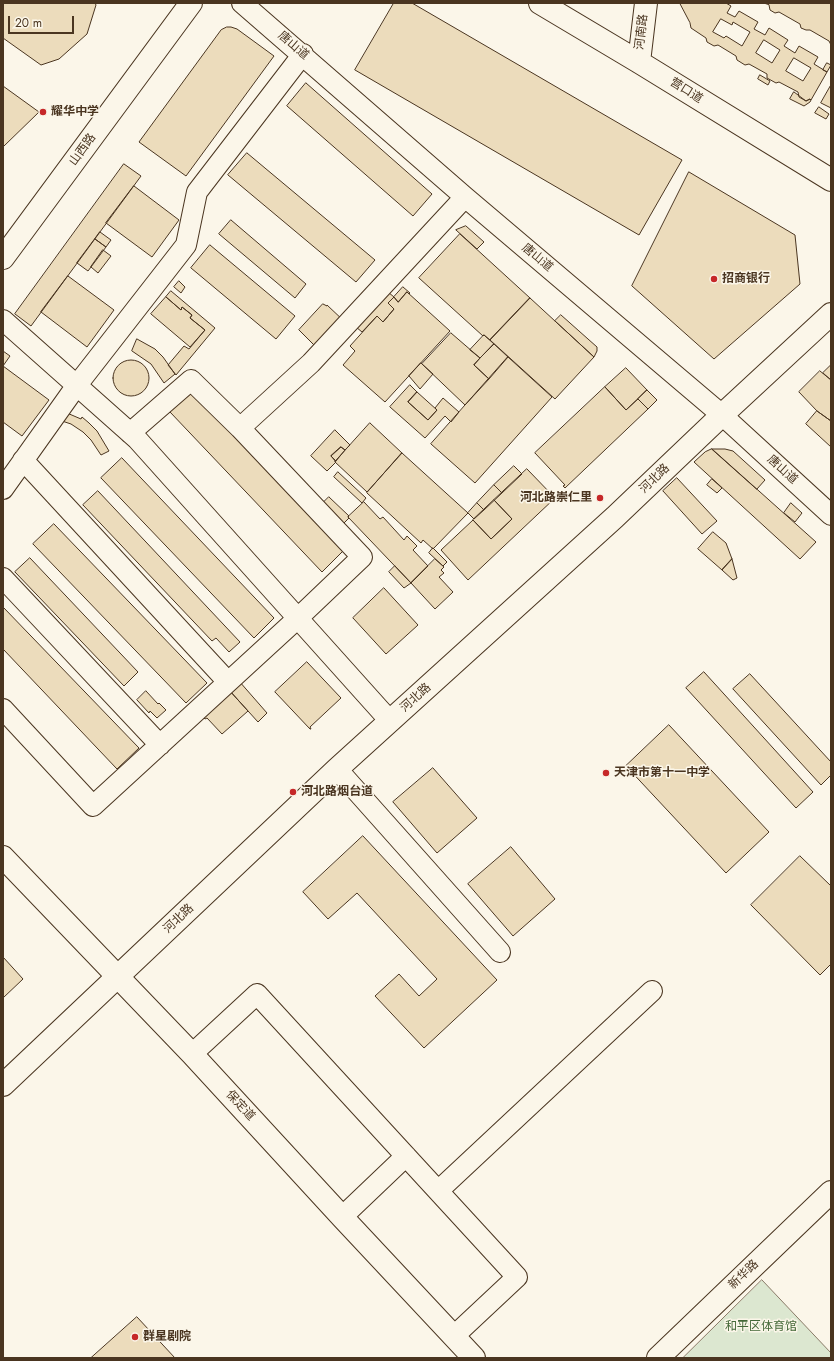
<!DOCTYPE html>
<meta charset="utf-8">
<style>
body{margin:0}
#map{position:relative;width:834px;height:1361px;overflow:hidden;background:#fbf6e9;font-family:Jost,sans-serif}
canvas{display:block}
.frame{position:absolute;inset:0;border:4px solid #4a3520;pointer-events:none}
.scale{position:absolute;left:8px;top:16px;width:66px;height:18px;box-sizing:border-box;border:2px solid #4a3520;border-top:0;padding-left:5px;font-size:12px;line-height:14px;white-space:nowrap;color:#4a3520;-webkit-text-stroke:3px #fbf6e9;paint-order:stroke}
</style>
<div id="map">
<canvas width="834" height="1361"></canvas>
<div class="frame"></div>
<div class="scale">20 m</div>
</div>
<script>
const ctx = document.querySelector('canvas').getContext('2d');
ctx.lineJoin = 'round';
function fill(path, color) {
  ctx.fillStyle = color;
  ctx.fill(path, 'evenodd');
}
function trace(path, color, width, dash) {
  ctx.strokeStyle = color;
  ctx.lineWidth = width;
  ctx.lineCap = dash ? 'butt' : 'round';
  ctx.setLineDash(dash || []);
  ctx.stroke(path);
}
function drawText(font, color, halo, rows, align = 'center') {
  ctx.font = font + ' Jost,"Noto Sans SC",sans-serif';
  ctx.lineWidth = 3;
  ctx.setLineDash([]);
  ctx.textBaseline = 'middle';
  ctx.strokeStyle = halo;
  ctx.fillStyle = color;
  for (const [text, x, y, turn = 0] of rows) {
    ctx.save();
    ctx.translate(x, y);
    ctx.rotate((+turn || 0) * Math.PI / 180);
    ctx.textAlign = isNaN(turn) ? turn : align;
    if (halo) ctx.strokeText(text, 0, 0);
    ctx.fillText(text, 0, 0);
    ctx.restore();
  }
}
const green = new Path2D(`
 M762 1280 831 1353V1358H683Z`);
const building = new Path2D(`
 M3 3H95L96 5 87 34 59 59 41 65 3 38Z
 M394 3H412L682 160 639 235 355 70Z
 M680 3H726L731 6 727 13 735 17 739 11 758 22 754 29 765 35 769 28 788 40 784 46 795 53 799 46 818 57 814 64 827 72 811 100 810 99 806 101 799 97 798 92 779 82 776 83 767 78V74L749 64 745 65 737 60 736 56 718 45 714 46 707 42 706 38 691 28 690 23Z
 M764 3H831V45L829 41 810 30H806L801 28 800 24 779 12 775 13 770 10 769 5Z
 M721 19 732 25 733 22 750 32 742 46 726 36 724 38 713 32Z
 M227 27H231L237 29 274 56 186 176 139 142 221 30Z
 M764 40 780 50 772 63 756 53Z
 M794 58 811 68 803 81 786 71Z
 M827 63 831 65 827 72 823 70Z
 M760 75 770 81 768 85 758 79Z
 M306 83 432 194 413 216 287 106Z
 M831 85V108L821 103Z
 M3 86 39 112 3 147Z
 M794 92 806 101 810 99 811 100 810 102 804 106 790 99Z
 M819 107 829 114 826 119 815 113Z
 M247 153 375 260 356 282 228 175Z
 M124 164 141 176 31 326 15 314Z
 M689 172 795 235 800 284 714 359 632 286Z
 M134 186 179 220 152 257 106 223Z
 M231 220 306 284 295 298 219 234Z
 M466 226 484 242 477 249 456 230Z
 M100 232 111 240 106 247 95 239Z
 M460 234 530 298 490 340 484 335 483 336 419 278Z
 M95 239 106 247 88 271 77 263Z
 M210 245 295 316 276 339 191 268Z
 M103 250 111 256 98 273 91 267Z
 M68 276 114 310 87 347 41 312Z
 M179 281 185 287 181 293 174 287Z
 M403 287 410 293 409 294 407 292 398 302 394 297Z
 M171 291 215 328 176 375 168 365 184 346 189 349 205 330 190 318 192 315 182 307 181 310 166 297Z
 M388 292 394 297 388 303 394 309 383 322 377 316 362 332 356 327Z
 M407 292 450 331 385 402 343 365 355 351 350 346 377 316 383 322 394 309 388 303 394 297 398 302Z
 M166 297 181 310 182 307 192 315 190 318 205 330 190 347 151 314Z
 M530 298 594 357 555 399 490 340Z
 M323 304 327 306V305L345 322 318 349 299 330Z
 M561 315 597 347V351L594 357 555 321Z
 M451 333 480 358 474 365 489 379 465 405 422 364Z
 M484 335 494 344 480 358 470 350Z
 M137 339 155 349 163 357 175 374 164 383 151 364 132 351Z
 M494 344 508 357 489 379 474 365Z
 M3 351 10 356 3 366Z
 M508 357 552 397 475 483 431 444Z
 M113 378a18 18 0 1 1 36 0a18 18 0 1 1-36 0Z
 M421 363 433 374 420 389 409 376Z
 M831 365V380L823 373Z
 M3 366 49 400 22 436 3 422Z
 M626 368 647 390 626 410 605 387Z
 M820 371 831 380V421L817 411 799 392Z
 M410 385 417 392 408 402 428 420 437 410 435 408 443 398 459 412 451 422 445 416 425 438 390 407Z
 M605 387 626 410 638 399 648 409 565 488 563 486 565 485 535 453Z
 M647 390 657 400 648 409 638 399Z
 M191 391 343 551 322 572 170 412Z
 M417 392 437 410 428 420 408 402Z
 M817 411 831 421V447L806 424Z
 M67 413 81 419 82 417 89 423 97 431 109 451 101 455 91 440 83 432 71 424 59 420Z
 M370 423 402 453 367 492 335 462Z
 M335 430 350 445 345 450 341 447 331 456 336 462 327 471 311 456Z
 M341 447 345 450 336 461 331 456Z
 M712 449H725L733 451 765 480 757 489Z
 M712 449 816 542 800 559 694 462 705 452Z
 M402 453 468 513 433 549 423 540 421 543 367 493Z
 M122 458 274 618 254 638 101 478Z
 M514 466 522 474 502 493 494 485Z
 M527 469 555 498 468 580 441 550 473 520 491 539 512 519 494 500Z
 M338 472 366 498 362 503 334 477Z
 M677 478 717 521 702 534 663 491Z
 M712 479 722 488 717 493 707 485Z
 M494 485 502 493 484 510 477 503Z
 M98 491 240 642 229 652 216 638 212 641 83 505Z
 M329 497 349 516 348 517 349 518 343 524 323 503Z
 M494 500 512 519 491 539 473 520Z
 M364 502 380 519 383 517 404 540 407 536 417 546 413 550 428 566 411 583 348 517Z
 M477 503 484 510 474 519 468 513Z
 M791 503 802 513 795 522 784 513Z
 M54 524 207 683 186 703 33 544Z
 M713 532 726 543 732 559 722 570 698 549Z
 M433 548 447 562 443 566 429 553Z
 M30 558 138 672 124 686 15 572Z
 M435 559 444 567 441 570 444 573 439 577 453 592 435 609 411 583Z
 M732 559 737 578 733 580 722 570Z
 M395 566 411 583 404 588 389 572Z
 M384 588 418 625 386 654 353 618Z
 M3 607 139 748 117 769 3 649Z
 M307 662 341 698 310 727 311 729H310L275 692Z
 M704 672 813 792 796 808 686 688Z
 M750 674 831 762V775L821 785 733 689Z
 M239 681 267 713 258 722 229 690Z
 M229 690 248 711 222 734 207 718 205 719 202 716Z
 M146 691 158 704 159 703 166 710 157 718 150 711 149 713 137 700Z
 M669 725 769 832 726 873 626 766Z
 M433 768 477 818 437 853 393 802Z
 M363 836 497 980 424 1048 375 996 399 974 419 996 437 979 357 893 328 919 303 892Z
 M511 847 555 899 513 936 468 884Z
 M800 856 831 886V964L820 975 751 905Z
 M3 957 23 979 3 998Z
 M137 1317 175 1358H91Z`);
const minor = new Path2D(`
 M242 3 465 197 722 415 831 515
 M3 320 137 439 390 721
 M130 433 191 380 240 428 311 363 465 197
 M23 460 228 682
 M3 489 77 385 186 245 197 192 303 54
 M3 578 160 745
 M3 709 93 806 298 618 362 557 240 428
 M337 769 500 952
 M192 1054 257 994 517 1277 454 1336
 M438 1191 652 991
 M342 1217 406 1156`);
const tertiary = new Path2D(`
 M540 3 639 62 831 180
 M639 62 646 3
 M3 258 191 3
 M3 857 192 1054 342 1217 474 1358
 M3 1085 337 769 615 517 722 415 831 314
 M658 1358 831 1192`);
const markers = [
 [43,112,4,"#c62828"],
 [714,279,4,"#c62828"],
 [600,498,4,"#c62828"],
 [606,773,4,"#c62828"],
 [293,792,4,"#c62828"],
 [135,1337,4,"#c62828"]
];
const streetNames = [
 ["河南路",642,32,-83],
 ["唐山道",293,46,41],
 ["营口道",686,91,32],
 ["山西路",83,150,-54],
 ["唐山道",537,258,40],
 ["唐山道",782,470,42],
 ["河北路",655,479,-44],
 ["河北路",416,698,-42],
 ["河北路",179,919,-43],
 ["保定道",240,1106,47],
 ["新华路",744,1275,-44]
];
const poiNames = [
 ["耀华中学",51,112],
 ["招商银行",722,279],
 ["河北路崇仁里",592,498,"right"],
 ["天津市第十一中学",614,773],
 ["河北路烟台道",301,792],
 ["群星剧院",143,1337]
];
const parkNames = [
 ["和平区体育馆",761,1327]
];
fill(green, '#dce7d0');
trace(green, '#887966', 1);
fill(building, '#ecdcbc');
trace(building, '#4a3520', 1);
trace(minor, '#4a3520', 22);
trace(tertiary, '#4a3520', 24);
trace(minor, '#fbf6e9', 20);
trace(tertiary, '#fbf6e9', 22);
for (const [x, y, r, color] of markers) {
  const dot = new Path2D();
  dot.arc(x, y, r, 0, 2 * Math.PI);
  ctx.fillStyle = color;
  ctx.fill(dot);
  trace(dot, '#fbf6e9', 1.5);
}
drawText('12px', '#4a3520', '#fbf6e9', streetNames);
drawText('bold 12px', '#4a3520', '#fbf6e9', poiNames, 'left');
drawText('12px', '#436837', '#fbf6e9', parkNames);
</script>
